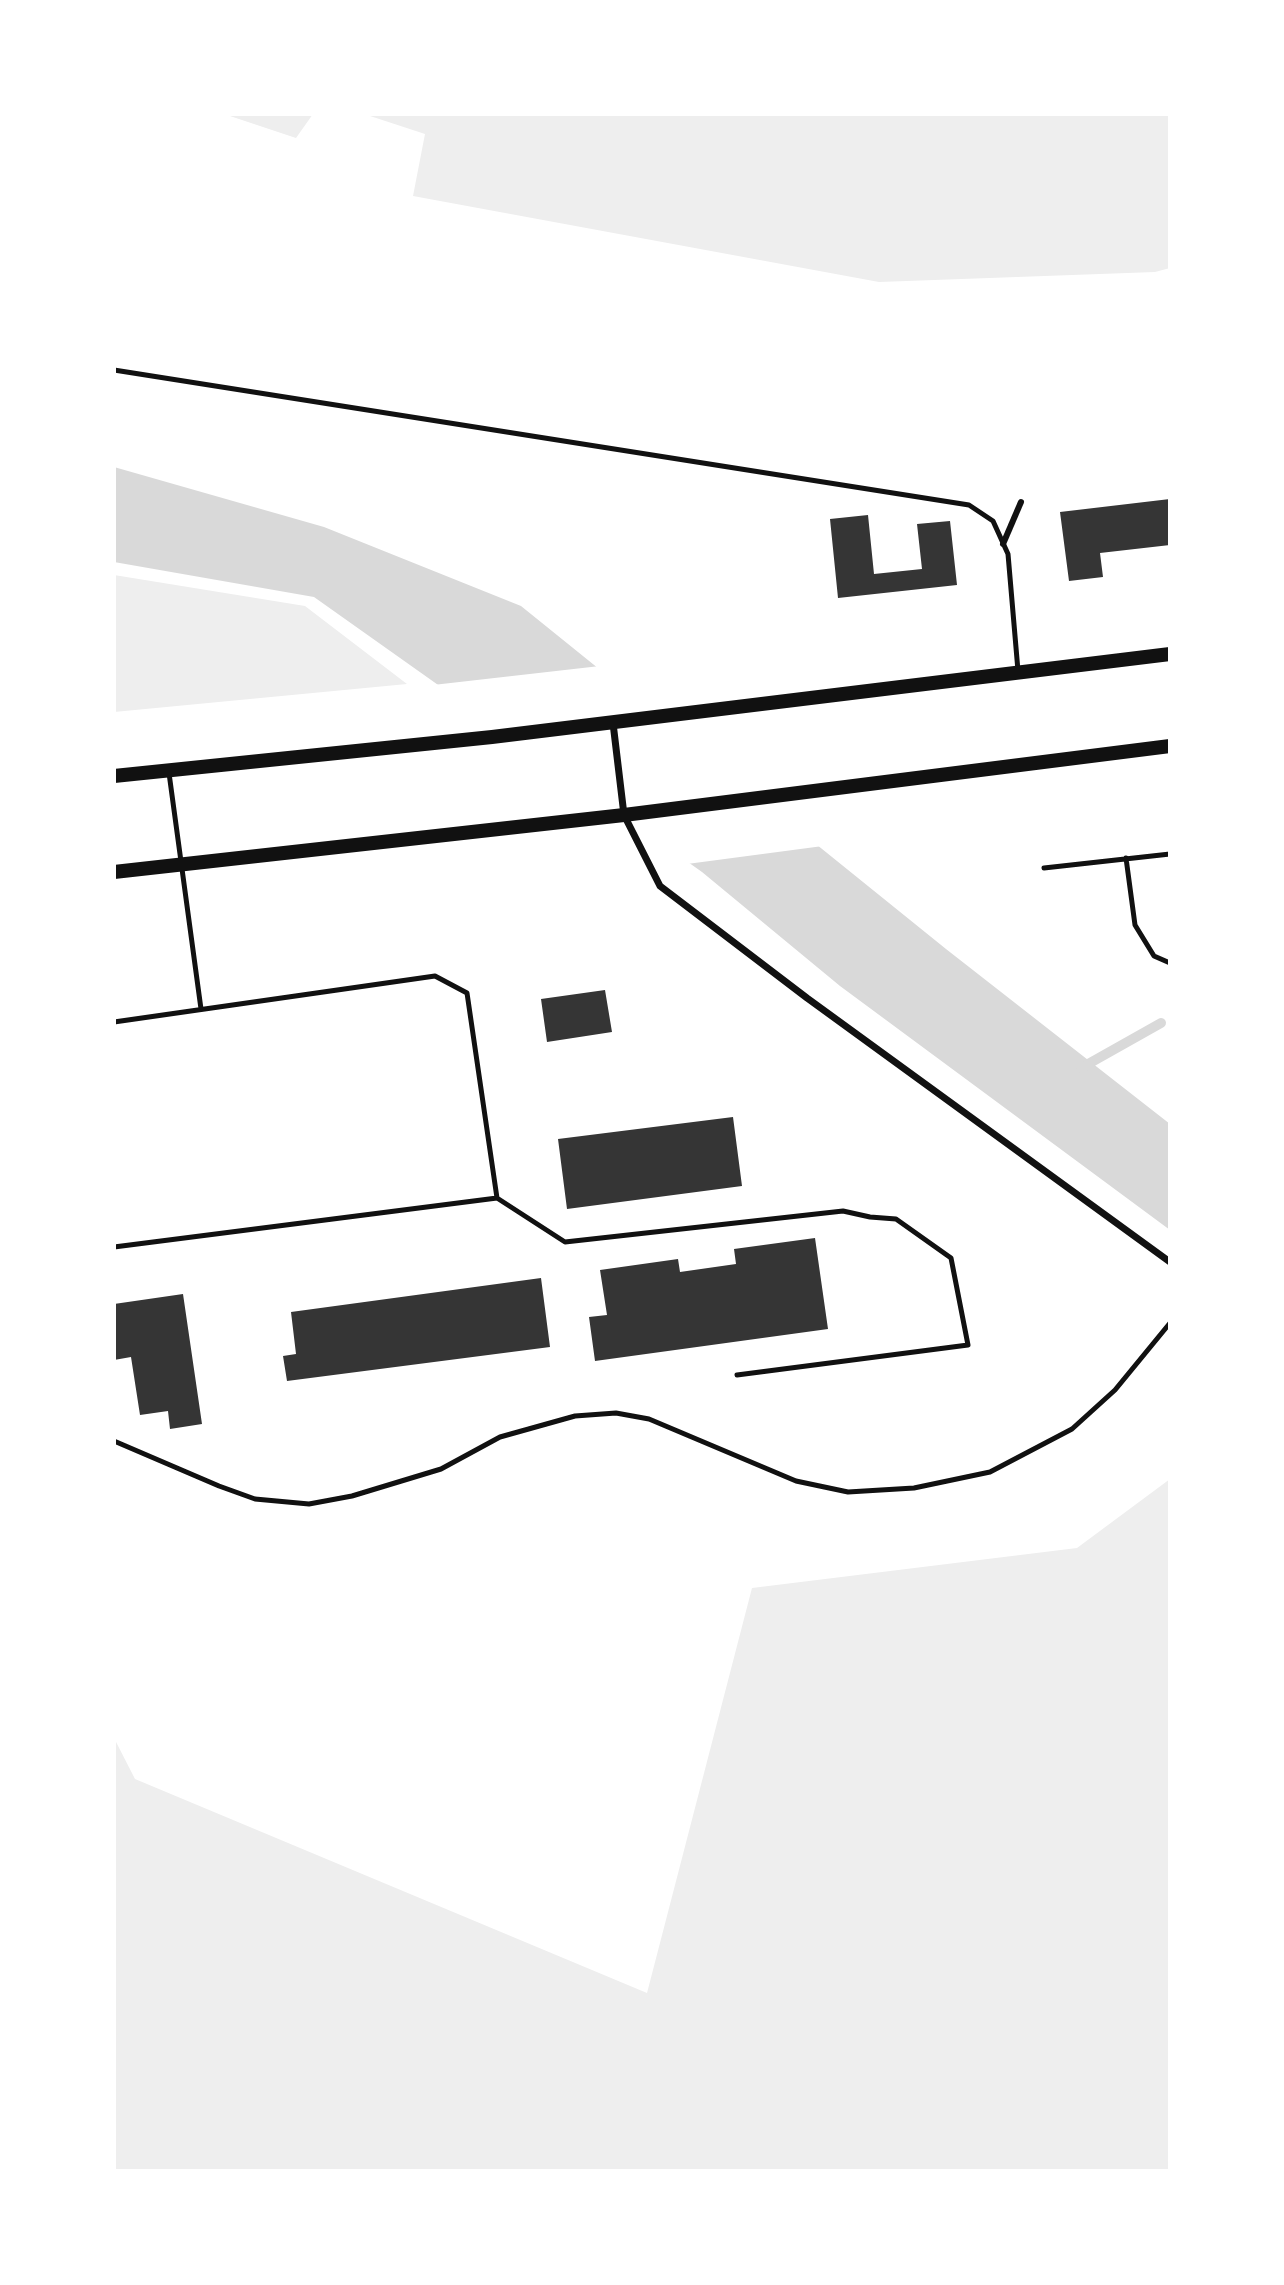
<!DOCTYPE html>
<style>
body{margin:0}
#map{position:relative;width:1284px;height:2285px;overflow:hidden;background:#fff;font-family:Arial,sans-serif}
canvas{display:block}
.frame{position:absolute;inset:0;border:116px solid #fff;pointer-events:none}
</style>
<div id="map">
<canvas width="1284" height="2285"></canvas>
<div class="frame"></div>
</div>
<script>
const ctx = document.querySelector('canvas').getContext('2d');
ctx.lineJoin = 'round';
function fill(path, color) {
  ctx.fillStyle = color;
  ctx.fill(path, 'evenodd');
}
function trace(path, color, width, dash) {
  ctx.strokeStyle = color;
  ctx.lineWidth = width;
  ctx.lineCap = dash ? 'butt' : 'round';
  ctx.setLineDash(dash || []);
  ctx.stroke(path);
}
const green = new Path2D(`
 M224 114H313L296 138Z
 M364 114H1170V268L1155 272 879 282 413 196 425 134Z
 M114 575 305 606 407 684 114 712Z
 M1170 1479V2171H114V1738L135 1779 647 1993 752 1588 1077 1548Z`);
const water = new Path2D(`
 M114 467 324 527 521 606 946 949 1170 1124V1230L840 986 702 872 314 597 114 562Z`);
const pier = new Path2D(`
 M600 666 823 846 687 864 433 685Z`);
const stream = new Path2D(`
 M1081 1068 1161 1023`);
const building = new Path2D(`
 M1170 499V545L1100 553 1103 577 1069 581 1060 512Z
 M868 515 874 574 922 569 917 524 950 521 957 585 838 598 830 519Z
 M605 990 612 1032 547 1042 541 999Z
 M733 1117 742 1186 567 1209 558 1139Z
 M815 1238 828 1329 595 1361 589 1317 607 1315 600 1270 678 1259 680 1272 736 1264 734 1249Z
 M541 1278 550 1347 287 1381 283 1356 296 1354 291 1312Z
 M183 1294 202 1424 170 1429 168 1411 140 1415 131 1357 114 1360V1304Z`);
const service = new Path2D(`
 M114 370 969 505 993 521 1008 554 1018 671
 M169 773 201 1009
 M1126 858 1135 925 1154 956 1170 963
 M1044 868 1170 854
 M114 1022 435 976 467 993 497 1198
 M114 1247 497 1198 565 1242 843 1211 870 1217 896 1219 951 1258 968 1345 737 1375
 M114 1441 219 1486 255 1499 309 1504 352 1496 441 1469 500 1437 575 1416 616 1413 649 1419 796 1481 848 1492 914 1488 990 1472 1072 1429 1115 1390 1170 1323`);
const pedestrian = new Path2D(`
 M1003 544 1021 502`);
const minor = new Path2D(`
 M613 723 624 815 660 886 807 998 1170 1262`);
const secondary = new Path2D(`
 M114 776 492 737 1170 654
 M114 872 624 815 1170 746`);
fill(green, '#eee');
fill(water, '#d9d9d9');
fill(pier, '#fff');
trace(stream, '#d9d9d9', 10);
fill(building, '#353535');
trace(service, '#111', 5);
trace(pedestrian, '#111', 6);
trace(minor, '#111', 7);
trace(secondary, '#111', 14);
</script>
